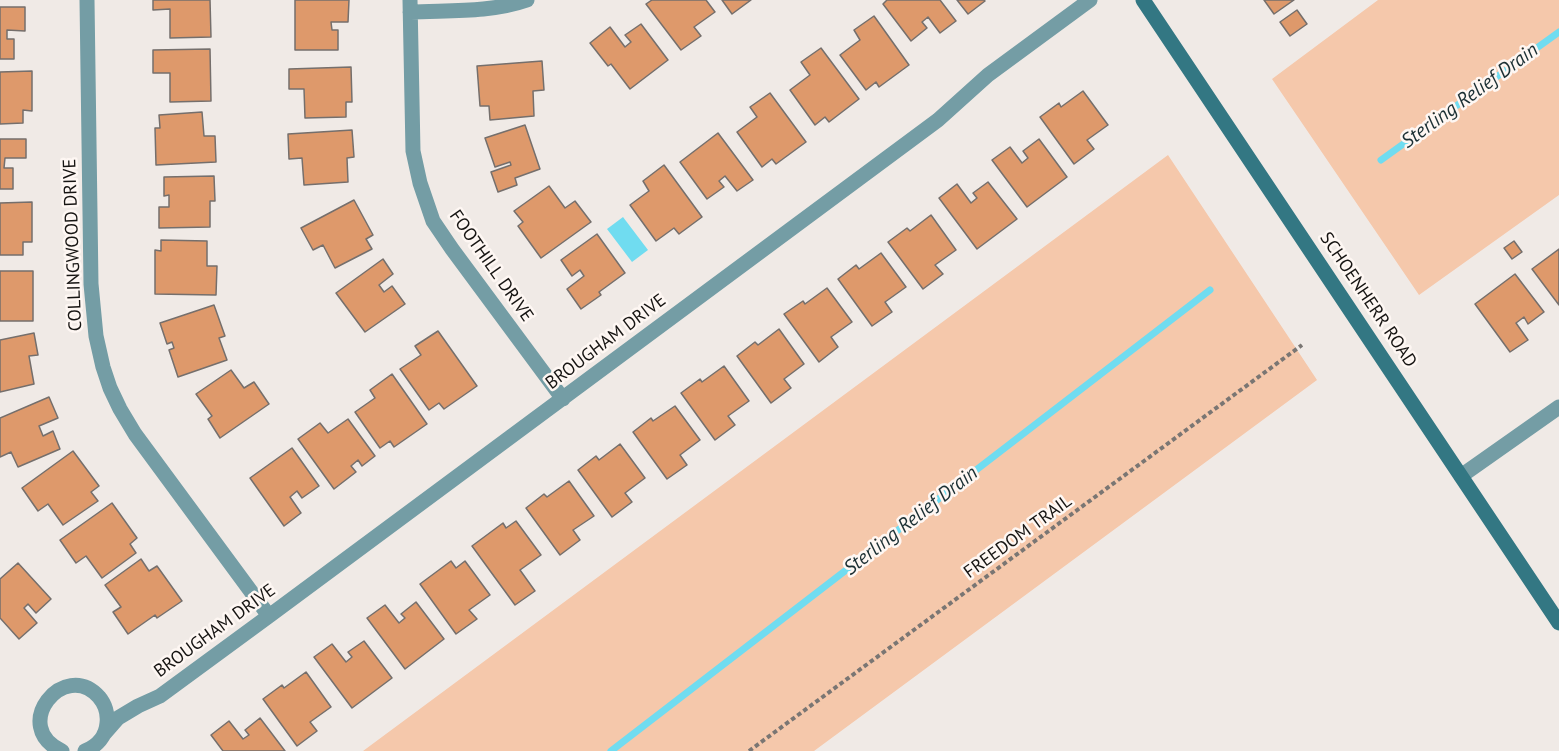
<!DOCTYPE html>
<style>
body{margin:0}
canvas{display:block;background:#f0eae6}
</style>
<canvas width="1559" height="751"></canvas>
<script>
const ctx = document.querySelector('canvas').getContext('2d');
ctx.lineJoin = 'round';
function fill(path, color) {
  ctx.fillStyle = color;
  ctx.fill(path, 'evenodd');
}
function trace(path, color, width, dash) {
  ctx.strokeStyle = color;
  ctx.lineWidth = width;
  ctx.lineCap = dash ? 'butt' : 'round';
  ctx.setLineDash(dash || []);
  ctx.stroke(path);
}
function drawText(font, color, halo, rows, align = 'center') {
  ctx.font = font + ' "PT Sans",sans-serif';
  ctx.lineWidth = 5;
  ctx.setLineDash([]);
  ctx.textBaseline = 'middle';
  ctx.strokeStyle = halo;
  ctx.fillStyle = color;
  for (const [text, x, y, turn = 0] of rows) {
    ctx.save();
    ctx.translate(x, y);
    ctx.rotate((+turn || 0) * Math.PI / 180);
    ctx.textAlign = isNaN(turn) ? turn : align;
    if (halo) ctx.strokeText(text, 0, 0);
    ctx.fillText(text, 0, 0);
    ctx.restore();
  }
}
const green = new Path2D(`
 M1378 0H1559V195L1419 295 1272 79Z
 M1168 155 1317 380 814 751H363Z`);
const water = new Path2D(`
 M623 217 648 250 632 262 607 229Z`);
const stream = new Path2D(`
 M1381 160 1559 32
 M611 751 1210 290`);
const building = new Path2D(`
 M153 0H210L211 37 170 38V9L153 10Z
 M295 0H349L348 22H331L332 30H338V50H295Z
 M652 0H706L715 12 694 27 701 36 681 50 646 4Z
 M722 0H751L732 14Z
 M887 0H940L956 21 940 33 928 17 922 22 927 28 911 41 883 4Z
 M957 0H984L985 1 968 14Z
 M1264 0H1294L1274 14Z
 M0 7H25V31L7 30V39H14V59H0Z
 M1297 10 1307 24 1290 36 1280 22Z
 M874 16 909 65 879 87 876 82 866 90 840 55 860 40 854 30Z
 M641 24 668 60 630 89 611 64 608 66 590 43 610 27 625 47 631 42 625 35Z
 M821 48 859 99 829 122 825 117 815 125 790 90 810 75 801 62Z
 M210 49 211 101 170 102V73H153V50Z
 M542 61 544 90 533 91 534 116 490 120 489 106H480L477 66Z
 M351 67 352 102H346V117L305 118 304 89H289V69Z
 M32 71V111L23 110V123L0 124V72Z
 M1083 91 1108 125 1087 140 1094 149 1074 164 1040 117 1059 103 1061 107Z
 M770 93 806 142 776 164 772 159 762 167 737 132 757 117 750 107Z
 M202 112 204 136H215L216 162 156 165 155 128H160L159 115Z
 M525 125 540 169 515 178 517 185 498 192 491 172 511 165 510 162 495 167 485 138Z
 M352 130 354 157 347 158 348 182 304 185 302 158 289 159 288 134Z
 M718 133 753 180 737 191 725 176 719 181 724 187 707 199 680 162Z
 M0 139H26V158H5L4 168H13V189H0Z
 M1039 139 1067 177 1027 207 992 160 1010 147 1022 163 1028 158 1023 151Z
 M664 165 702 217 679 234 674 228 656 241 630 205 649 191 643 181Z
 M214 176 215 201H210V227L159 228V207H169V195L164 196V177Z
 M988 182 1017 219 977 249 939 198 957 184 971 203 977 198 973 193Z
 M549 186 565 208 575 201 591 222 541 258 518 226 523 222 514 211Z
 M354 200 373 235 366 239 372 249 335 268 323 245 313 250 301 228Z
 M32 202V242H23V255H0V203Z
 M931 215 956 250 935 265 943 274 923 289 888 242 907 228 910 231Z
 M597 234 625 273 599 292 601 295 581 309 567 289 584 276 580 270 572 276 561 260Z
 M161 240 207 241V266H217L216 295 155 294V250L161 251Z
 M1514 241 1522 252 1512 259 1504 248Z
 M1559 249V305L1532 269Z
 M881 253 906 287 885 302 892 312 872 326 838 279 856 265 859 269Z
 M383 259 393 274 379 285 384 292 392 286 405 304 365 332 336 293Z
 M0 271H33V321H0Z
 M1515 274 1544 312 1528 324 1524 317 1516 323 1528 340 1510 352 1475 304Z
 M827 288 852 322 831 337 838 347 819 362 784 314 803 301 805 304Z
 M214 305 225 336 219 338 227 360 178 377 169 350 174 348 172 342 167 344 160 323Z
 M779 329 804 364 784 379 791 388 771 403 737 356 755 342 758 345Z
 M438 331 477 386 444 409 439 403 429 410 400 369 421 355 415 346Z
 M34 333 38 355 29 356 34 384 0 392V340Z
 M724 366 749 401 728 416 735 425 715 440 681 393 700 379 702 382Z
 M231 370 244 388 254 382 269 404 220 438 208 419 212 416 196 394Z
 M392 374 427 424 394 447 390 441 380 448 355 412 375 398 370 390Z
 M49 397 58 418 39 426 43 436 53 431 60 449 18 467 11 452 0 457V418Z
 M675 406 700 440 680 455 687 465 667 479 633 432 651 418 653 421Z
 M348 419 375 456 362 466 358 460 351 466 356 472 334 489 298 439 320 423 328 433Z
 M620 444 645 478 625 493 632 502 612 517 578 470 596 456 599 460Z
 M292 448 319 486 302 498 297 491 290 497 301 513 284 526 250 478Z
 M73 451 99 486 91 492 98 501 63 525 48 504 38 511 22 488Z
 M569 481 594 516 573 530 580 540 560 555 526 508 544 494 547 497Z
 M112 503 137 538 130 544 136 553 102 578 86 556 76 563 60 540Z
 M516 521 541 555 520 570 535 591 515 605 472 546 503 523 506 528Z
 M141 559 149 571 157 566 182 601 157 618 155 615 128 634 113 612 121 607 105 585Z
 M451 561 456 568 465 561 490 595 469 610 477 619 456 634 420 584Z
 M18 563 51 599 36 613 28 604 24 608 37 623 19 639 0 618V579Z
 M416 602 444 639 405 669 367 618 385 605 399 623 405 618 401 614Z
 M364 641 392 678 352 708 314 657 332 644 346 662 352 657 348 652Z
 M306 672 331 707 310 722 317 731 297 746 263 699 282 685 284 688Z
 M260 718 285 751H223L211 735 229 721 243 739 249 735 245 730Z`);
const path = new Path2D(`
 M749 751 1302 345`);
const street = new Path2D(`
 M87 0 91 284 96 336 103 367 110 388 120 409 135 434 269 616
 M410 0 413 151 420 183 433 221 452 249 563 399
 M410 12C449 10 490 13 527 0
 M1461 476 1559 407
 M104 734 118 718 138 706 160 696 269 616 938 120 988 75 1090 0
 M62 751C9 727 64 658 99 697 105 704 108 714 107 723 106 736 97 746 85 751`);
const secondary = new Path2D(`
 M1143 0 1559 623`);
const streetNames = [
 ["COLLINGWOOD DRIVE",73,245,-92],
 ["FOOTHILL DRIVE",491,266,55],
 ["SCHOENHERR ROAD",1368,300,56],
 ["BROUGHAM DRIVE",606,342,-37],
 ["FREEDOM TRAIL",1018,537,-36],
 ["BROUGHAM DRIVE",215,631,-36]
];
const waterNames = [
 ["Sterling Relief Drain",1470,96,-36],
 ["Sterling Relief Drain",911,521,-38]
];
fill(green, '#f5c8ab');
fill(water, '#70dcf0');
trace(stream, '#70dcf0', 7);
fill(building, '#de996b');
trace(building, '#756f6c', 1.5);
trace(path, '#7a7673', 4, [4.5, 3]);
trace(street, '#749da5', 15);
trace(secondary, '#337783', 15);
drawText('18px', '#161412', '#fef7f3', streetNames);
drawText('italic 20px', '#1b2f33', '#fef7f3', waterNames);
</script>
